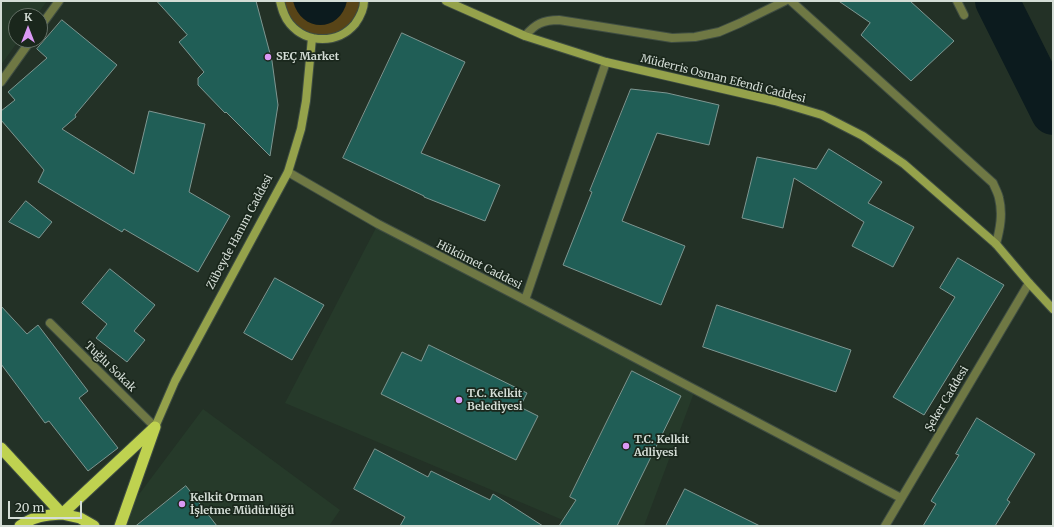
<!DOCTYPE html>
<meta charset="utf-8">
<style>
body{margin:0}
#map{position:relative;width:1054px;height:527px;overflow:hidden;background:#233126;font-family:Merriweather,serif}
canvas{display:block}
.frame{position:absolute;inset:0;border:2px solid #d4ddd6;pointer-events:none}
.north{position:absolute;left:8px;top:8px;width:40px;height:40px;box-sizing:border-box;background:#1a271c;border:1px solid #647066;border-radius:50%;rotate:0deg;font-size:11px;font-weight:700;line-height:16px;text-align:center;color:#d4ddd6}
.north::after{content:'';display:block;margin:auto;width:14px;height:18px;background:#db99f5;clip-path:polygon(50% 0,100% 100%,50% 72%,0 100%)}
.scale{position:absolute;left:8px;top:501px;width:74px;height:18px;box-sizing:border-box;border:2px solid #d4ddd6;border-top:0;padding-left:5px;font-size:12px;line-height:14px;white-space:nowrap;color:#d4ddd6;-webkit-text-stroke:3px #1a271c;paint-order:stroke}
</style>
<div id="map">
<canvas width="1054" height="527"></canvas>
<div class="frame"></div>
<div class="north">K</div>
<div class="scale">20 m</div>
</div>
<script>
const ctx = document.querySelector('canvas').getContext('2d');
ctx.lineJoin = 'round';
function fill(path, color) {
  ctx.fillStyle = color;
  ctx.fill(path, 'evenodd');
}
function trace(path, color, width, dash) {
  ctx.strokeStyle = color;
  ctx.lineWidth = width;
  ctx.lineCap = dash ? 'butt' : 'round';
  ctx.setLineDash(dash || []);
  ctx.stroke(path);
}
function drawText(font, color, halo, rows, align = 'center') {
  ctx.font = font + ' Merriweather,serif';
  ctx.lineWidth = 3.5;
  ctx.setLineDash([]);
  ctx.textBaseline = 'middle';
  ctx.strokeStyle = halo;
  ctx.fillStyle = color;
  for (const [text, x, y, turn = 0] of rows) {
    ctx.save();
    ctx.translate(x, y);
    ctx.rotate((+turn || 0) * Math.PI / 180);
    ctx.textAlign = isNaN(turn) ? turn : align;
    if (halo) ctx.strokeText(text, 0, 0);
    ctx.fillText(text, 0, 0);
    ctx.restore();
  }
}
const built = new Path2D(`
 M1 1H47L36 16H16V40H19L1 65Z
 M378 224 695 390 644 526H577L285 403Z
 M203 409 340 510 329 526H123L125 513Z`);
const green = new Path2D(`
 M280 1H364L350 29 325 40 299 33Z`);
const water = new Path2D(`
 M293 1H347C340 33 301 33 293 1Z`);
const river = new Path2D(`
 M997 1 1053 113`);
const building = new Path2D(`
 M157 1H256L272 61 278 105 270 156 226 112 225 113 198 85V78L204 72 179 42 187 35Z
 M839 1H910L954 41 911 81 861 35 870 23Z
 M62 20 117 65 75 115 76 117 62 129 134 174 149 111 205 124 189 192 230 216 198 272 124 229 122 232 38 182 44 170 1 120V111L15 100 8 92 47 58 37 49Z
 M402 33 465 62 421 153 500 185 485 221 424 197V196L343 158Z
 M631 89 667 93 719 105 709 145 657 133 622 221 685 246 661 305 563 265 592 192 590 191Z
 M829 149 882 182 868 203 914 227 893 267 852 246 864 222 794 178 783 228 742 218 757 157 816 169Z
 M26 201 52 222 39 238 9 222Z
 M958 258 1004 285 924 415 893 397 955 297 940 288Z
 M110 269 155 305 134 331 145 340 127 362 96 338 107 324 82 303Z
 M275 278 324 305 292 360 244 333Z
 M717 305 851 350 836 392 703 347Z
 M1 306 27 334 38 325 88 391 79 398 118 448 88 471 49 421 45 423 1 364Z
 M429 345 527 393 520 407 538 416 516 460 381 394 402 352 421 361Z
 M632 371 681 396 617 526H559L576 500 570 497Z
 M977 418 1035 454 1007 500 1010 502 995 526H923L936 504 931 501 959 455 956 454Z
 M375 449 428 477 431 471 490 500 493 494 543 526H400L405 517 354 489Z
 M186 486 217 526H136Z
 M685 489 760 526H666Z`);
const service = new Path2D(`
 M957 1 964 15`);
const minor = new Path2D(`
 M791 1 993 183C995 188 998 193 999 198 1003 214 1000 229 996 244
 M40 27 59 1
 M525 36C535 24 543 20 559 20L672 38 695 37 719 32 740 23 785 1
 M1 82 31 40
 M288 172 378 224 525 300 606 62
 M525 300 901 498
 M50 323 155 427
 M885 526 1029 283`);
const secondary = new Path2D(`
 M280 1C282 9 284 17 290 24 307 44 338 44 355 24 360 17 364 9 364 1
 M446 1 525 36 606 62 775 101 822 115 863 136 904 164 996 244 1029 283 1053 309
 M155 427 175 381 288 172 301 129 306 101 312 38`);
const trunk = new Path2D(`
 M1 448 62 514 80 518 94 526
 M20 526C34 516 45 515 62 514L155 427 120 526`);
const markers = [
 [268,57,4,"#db99f5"],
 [459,400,4,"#db99f5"],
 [626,446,4,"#db99f5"],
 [182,504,4,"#db99f5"]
];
const poiNames = [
 ["SEÇ Market",276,57],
 ["T.C. Kelkit",467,394],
 ["Belediyesi",467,407],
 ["T.C. Kelkit",634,440],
 ["Adliyesi",634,453],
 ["Kelkit Orman",190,498],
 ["İşletme Müdürlüğü",190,511]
];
const streetNames = [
 ["Müderris Osman Efendi Caddesi",723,79,14],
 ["Zübeyde Hanım Caddesi",240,232,-62],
 ["Hükümet Caddesi",479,265,27],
 ["Tuğlu Sokak",110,367,44],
 ["Şeker Caddesi",947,399,-59]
];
fill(built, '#263a2a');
fill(green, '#584417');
fill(water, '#0c1b1e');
trace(river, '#0c1b1e', 44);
fill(building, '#205e56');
trace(building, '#7e9691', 1);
trace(service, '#3f4d42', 10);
trace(minor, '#3f4d42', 10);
trace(secondary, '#3f4d42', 10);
trace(trunk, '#3f4d42', 13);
trace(service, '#6f7844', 8);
trace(minor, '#6f7844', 8);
trace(secondary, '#95a24b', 8);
trace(trunk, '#bfd250', 11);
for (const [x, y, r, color] of markers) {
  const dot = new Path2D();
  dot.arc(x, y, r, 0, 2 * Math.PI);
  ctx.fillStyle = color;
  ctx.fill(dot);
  trace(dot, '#1a271c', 1.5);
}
drawText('bold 11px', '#d4ddd6', '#1a271c', poiNames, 'left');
drawText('11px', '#d4ddd6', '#1a271c', streetNames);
</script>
